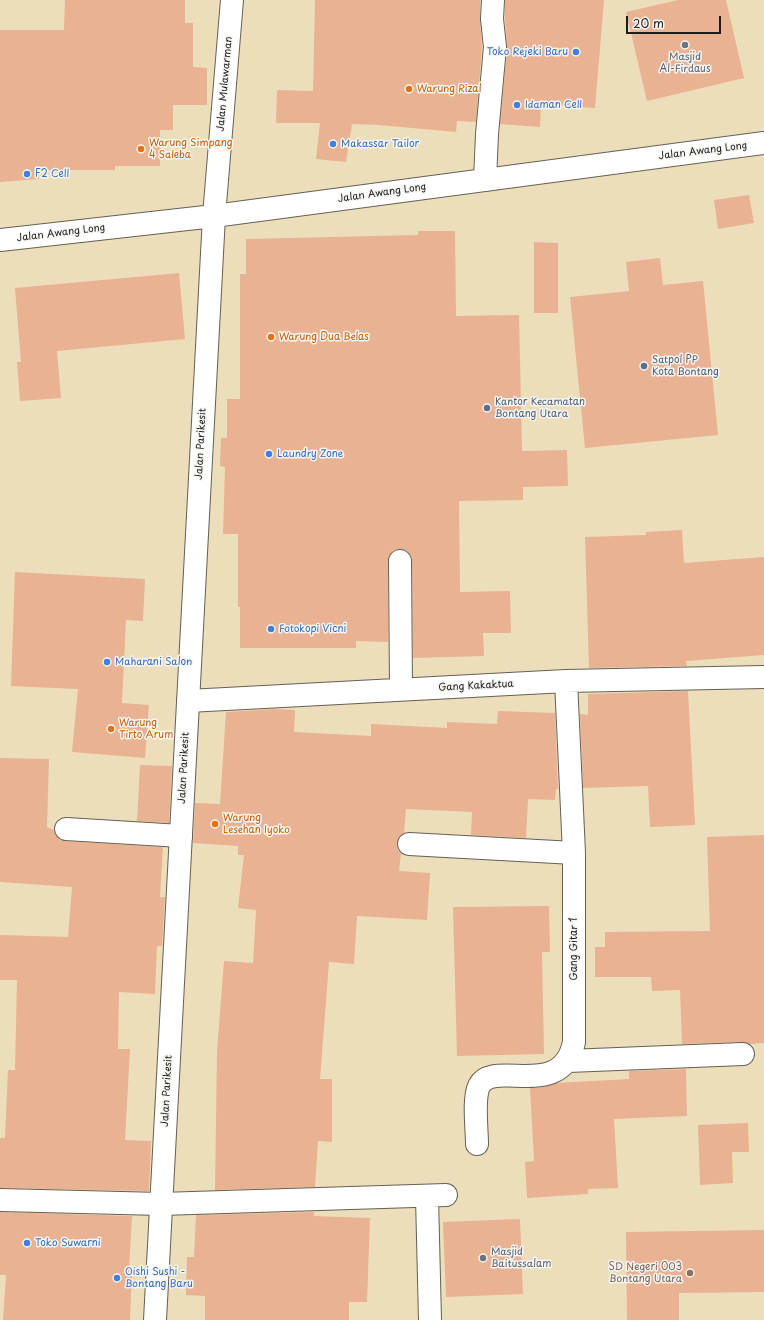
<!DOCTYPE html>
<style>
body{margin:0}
#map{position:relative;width:764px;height:1320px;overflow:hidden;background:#ecdebb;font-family:"Playpen Sans",sans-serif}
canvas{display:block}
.scale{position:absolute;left:626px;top:16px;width:95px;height:18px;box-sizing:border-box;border:2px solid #1c1c1c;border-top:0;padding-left:5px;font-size:12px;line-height:14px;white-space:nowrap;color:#1c1c1c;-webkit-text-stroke:3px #f6f6f2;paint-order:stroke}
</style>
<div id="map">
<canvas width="764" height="1320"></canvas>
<div class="scale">20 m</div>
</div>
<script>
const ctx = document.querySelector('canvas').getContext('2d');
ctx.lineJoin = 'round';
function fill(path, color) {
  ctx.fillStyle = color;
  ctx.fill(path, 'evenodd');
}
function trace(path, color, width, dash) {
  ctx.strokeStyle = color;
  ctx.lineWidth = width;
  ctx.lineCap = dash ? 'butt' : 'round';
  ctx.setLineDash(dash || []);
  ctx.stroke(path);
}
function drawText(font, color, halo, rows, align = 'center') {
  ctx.font = font + ' "Playpen Sans",sans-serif';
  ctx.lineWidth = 3;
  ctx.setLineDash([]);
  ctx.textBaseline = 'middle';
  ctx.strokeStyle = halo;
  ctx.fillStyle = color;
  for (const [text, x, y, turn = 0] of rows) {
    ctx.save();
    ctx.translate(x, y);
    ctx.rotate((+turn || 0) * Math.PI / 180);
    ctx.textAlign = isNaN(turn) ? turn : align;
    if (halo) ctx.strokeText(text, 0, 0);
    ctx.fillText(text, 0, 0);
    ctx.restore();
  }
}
const building = new Path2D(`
 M65 0H185V23H193V67L207 68V105H173V130H160V166H115V170H38L39 179 0 182V30H64Z
 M315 0H480V20L482 47 476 122 457 121 456 132 379 125 352 124 346 162 316 159 320 123H276L277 90 313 91Z
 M505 0H604L595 108 541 104 540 127 500 124 507 48 505 19Z
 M678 0H726L744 78 647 101 626 12Z
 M749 195 754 223 718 229 714 200Z
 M418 231H455L456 316 519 315 522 451 567 450 568 486 523 487V500L459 501 460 592 510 591 511 633H483L484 656 413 658 412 561 411 555 406 550 400 549 393 550 389 555 388 561V642L356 641V648H240V607H238V534H223L225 467 220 466 221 438H227V399H240V274H246V239L418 235Z
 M534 242 558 243V313H534Z
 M660 258 663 285 703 281 718 435 585 448 570 297 629 291 626 262Z
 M179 273 185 339 57 351 61 398 20 401 17 362H21L15 288Z
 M682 530 684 563 764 557V655L686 661 687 666 589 668 585 537 646 535V532Z
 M15 572 145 579 143 621 126 620 122 703 149 705 145 758 72 752 78 689 11 686Z
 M688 691 695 825 650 827 648 786 583 788 580 714 588 715V694Z
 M275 709 295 710 294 732 371 736V724L447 728V722L497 724 498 711 555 713 558 789H556L555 800 528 799 526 838 471 835 472 812 406 809 404 833 399 837 397 843 398 849 401 854 399 871 430 873 427 920 357 916 354 964 329 962 320 1079H332V1142L318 1141 315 1187 215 1190 217 1051 224 961 253 963 256 910 238 908 244 855H238V846L193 843 195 803 220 804 226 712Z
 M0 758 49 759 47 827 54 830 59 840 65 841 163 847 160 897H165L162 946H157L155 994 119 992 118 1049H130L125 1140 151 1141 149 1191 0 1188V1138H5L8 1070H15L17 980H0V935L68 937 72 887 0 882Z
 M140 765 172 766 169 823 137 821Z
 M764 835V1043L750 1044 742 1042 682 1044 680 990 652 991 651 977H595V947H605V932L710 931 707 837Z
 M549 906 550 952H542L544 1054 457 1056 453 907Z
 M686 1069 687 1116 614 1119 618 1188 588 1189V1194L527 1198 525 1162 534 1161 530 1088 543 1087 556 1083 629 1079V1071Z
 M748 1123 749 1152H732L733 1183 700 1185 698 1125Z
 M0 1212 132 1216 129 1269H132L130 1320H3L6 1275H0Z
 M314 1212V1216L370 1218 367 1302H349V1320H205V1296L186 1295 187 1257H194L196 1215Z
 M520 1219 523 1294 446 1297 443 1222Z
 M764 1230V1292L679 1293V1320H627L626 1232Z`);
const minor = new Path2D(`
 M485 180 487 134 495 47 492 19 493 0
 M400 561 401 689
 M188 701 566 681 764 677
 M66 829 181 836
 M409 844 574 853
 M568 1061 743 1054
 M477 1144C477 1129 473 1099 479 1086 493 1058 562 1102 574 1042V853L566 681
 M427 1197 430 1320
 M0 1200 161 1204 446 1195`);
const tertiary = new Path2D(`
 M0 240 214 216 764 143
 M155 1320 214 216 232 0`);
const markers = [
 [685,45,4,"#6b7280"],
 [576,52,4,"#3f7fe0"],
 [409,89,4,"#e8710a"],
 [517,105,4,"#3f7fe0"],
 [333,144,4,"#3f7fe0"],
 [141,149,4,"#e8710a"],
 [27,174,4,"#3f7fe0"],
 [271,337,4,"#e8710a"],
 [644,366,4,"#5c6f8a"],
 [487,408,4,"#5c6f8a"],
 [269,454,4,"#3f7fe0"],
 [271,629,4,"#3f7fe0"],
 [107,662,4,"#3f7fe0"],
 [111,729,4,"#e8710a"],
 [215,824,4,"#e8710a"],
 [27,1243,4,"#3f7fe0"],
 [483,1258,4,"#6b7280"],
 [690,1273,4,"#8d6e63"],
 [117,1278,4,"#3f7fe0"]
];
const shopNames = [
 ["Toko Rejeki Baru",568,52,"right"],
 ["Idaman Cell",525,105],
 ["Makassar Tailor",341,144],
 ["F2 Cell",35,174],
 ["Laundry Zone",277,454],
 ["Fotokopi Vicni",279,629],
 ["Maharani Salon",115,662],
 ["Toko Suwarni",35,1243],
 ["Oishi Sushi -",125,1272],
 ["Bontang Baru",125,1284]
];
const worshipNames = [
 ["Masjid",685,57],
 ["Al-Firdaus",685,69],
 ["Masjid",491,1252,"left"],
 ["Baitussalam",491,1264,"left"]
];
const streetNames = [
 ["Jalan Mulawarman",225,84,-85],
 ["Jalan Awang Long",703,151,-7],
 ["Jalan Awang Long",382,193,-8],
 ["Jalan Awang Long",61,233,-7],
 ["Jalan Parikesit",201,444,-87],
 ["Gang Kakaktua",476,686,-3],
 ["Jalan Parikesit",184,768,-87],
 ["Gang Gitar 1",574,949,-90],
 ["Jalan Parikesit",167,1091,-87]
];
const foodNames = [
 ["Warung Rizal",417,89],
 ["Warung Simpang",149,143],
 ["4 Saleba",149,155],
 ["Warung Dua Belas",279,337],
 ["Warung",119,723],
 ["Tirto Arum",119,735],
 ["Warung",223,818],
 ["Lesehan Iyoko",223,830]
];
const serviceNames = [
 ["Satpol PP",652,360],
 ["Kota Bontang",652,372],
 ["Kantor Kecamatan",495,402],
 ["Bontang Utara",495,414]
];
const educationNames = [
 ["SD Negeri 003",682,1267],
 ["Bontang Utara",682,1279]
];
fill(building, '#e9b292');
trace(minor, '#656054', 24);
trace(tertiary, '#656054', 24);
trace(minor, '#fff', 22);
trace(tertiary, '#fff', 22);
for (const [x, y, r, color] of markers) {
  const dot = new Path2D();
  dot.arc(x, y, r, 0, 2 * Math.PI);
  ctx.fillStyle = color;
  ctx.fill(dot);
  trace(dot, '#f6f6f2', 1.5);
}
drawText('10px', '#366cbe', '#f6f6f2', shopNames, 'left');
drawText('10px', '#5b616d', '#f6f6f2', worshipNames);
drawText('10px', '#1c1c1c', '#f6f6f2', streetNames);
drawText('10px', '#c56008', '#f6f6f2', foodNames, 'left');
drawText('10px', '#4e5e75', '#f6f6f2', serviceNames, 'left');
drawText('10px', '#785e54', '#f6f6f2', educationNames, 'right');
</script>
